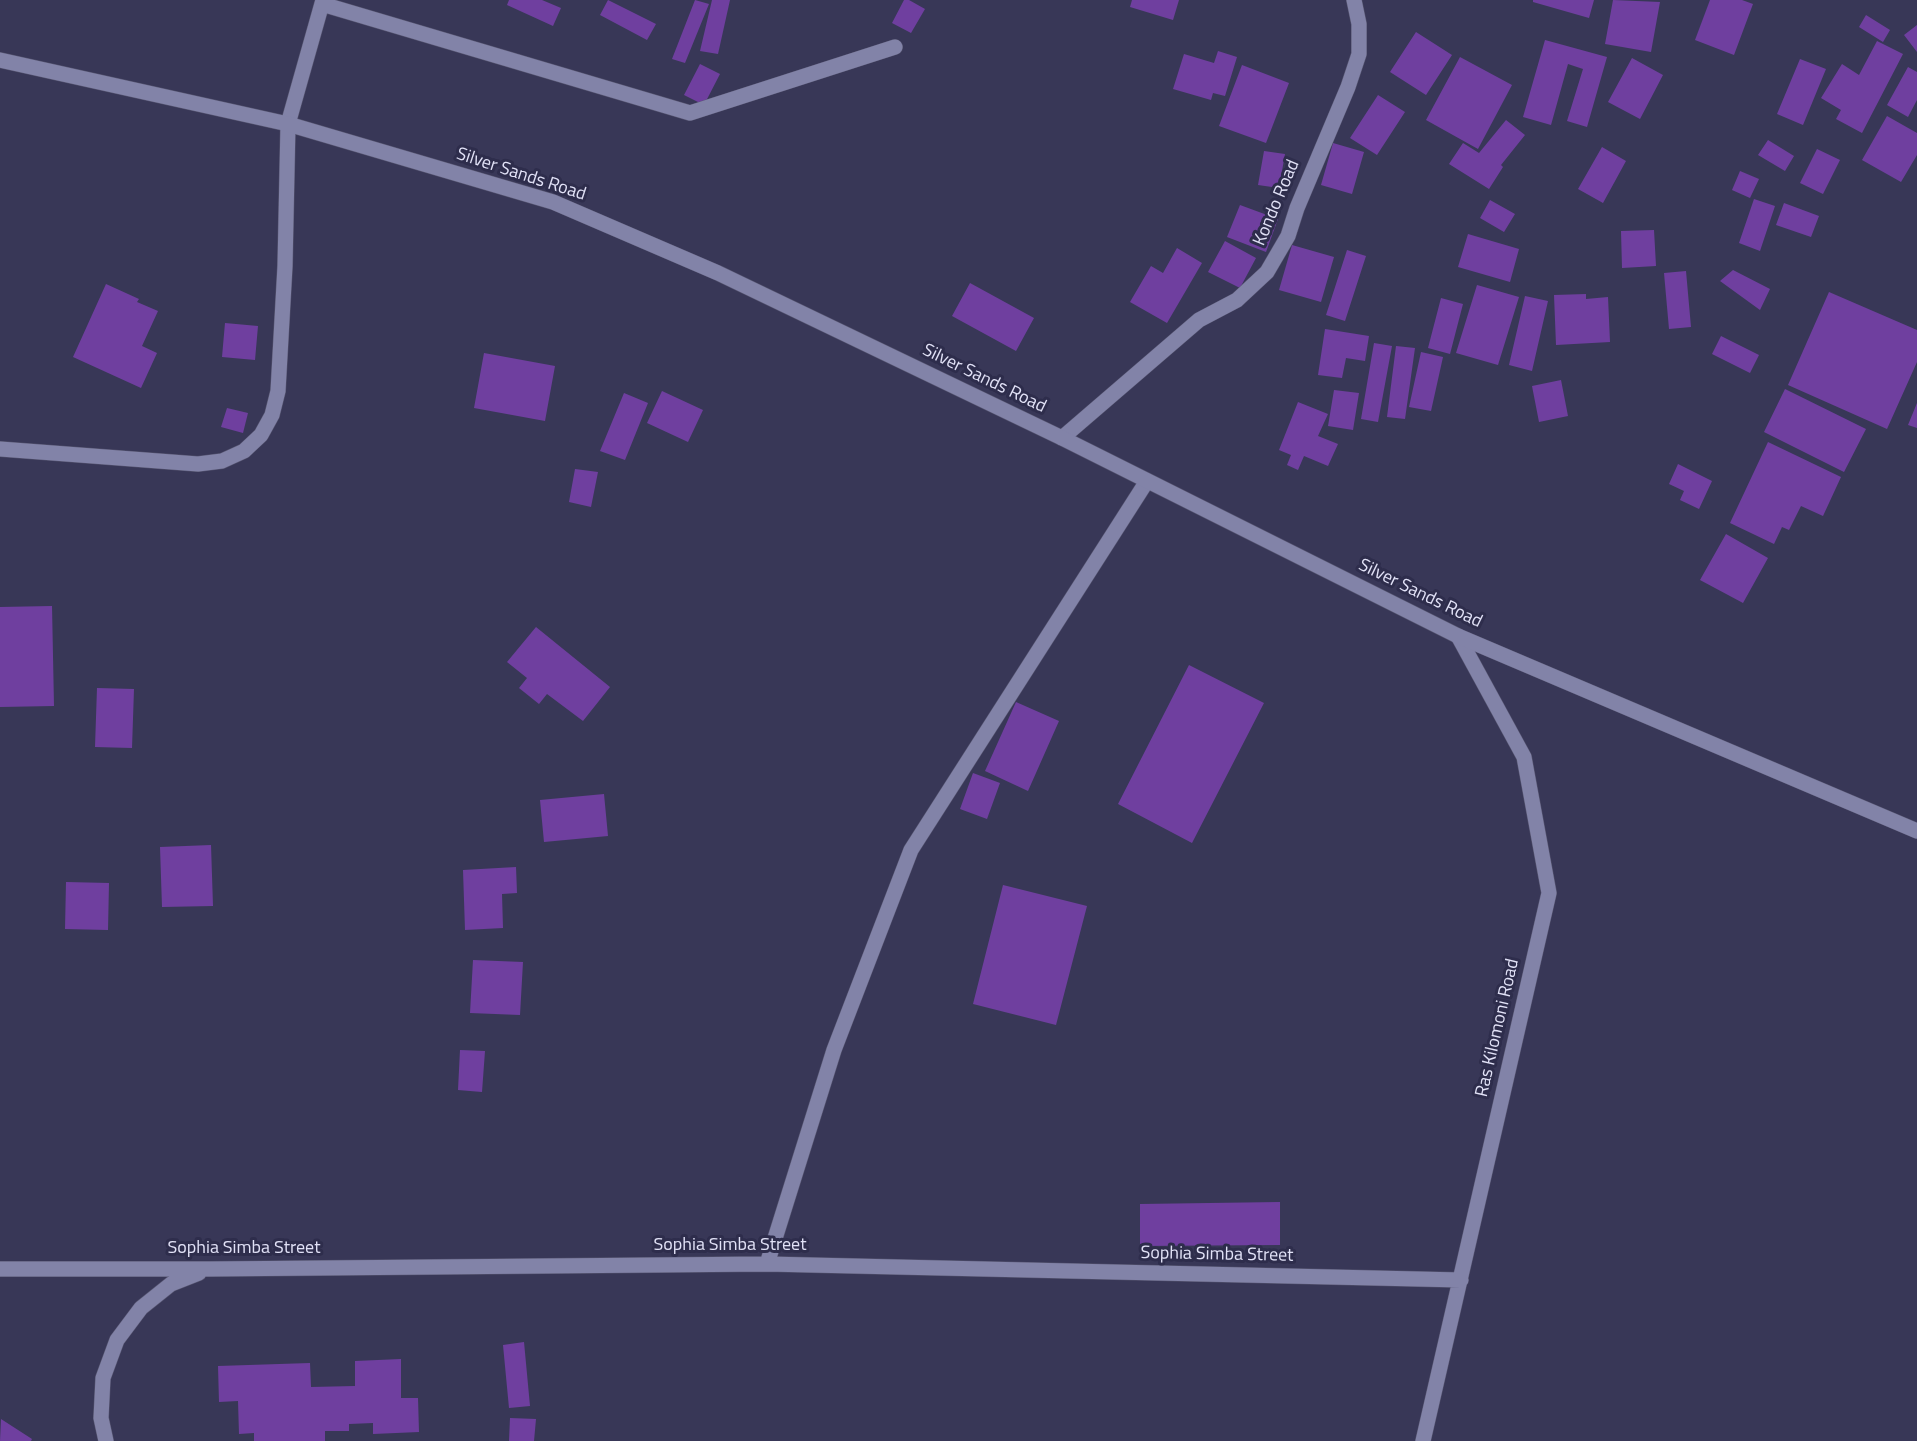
<!DOCTYPE html>
<style>
body{margin:0}
canvas{display:block;background:#383757}
</style>
<canvas width="1917" height="1441"></canvas>
<script>
const ctx = document.querySelector('canvas').getContext('2d');
ctx.lineJoin = 'round';
function fill(path, color) {
  ctx.fillStyle = color;
  ctx.fill(path, 'evenodd');
}
function trace(path, color, width, dash) {
  ctx.strokeStyle = color;
  ctx.lineWidth = width;
  ctx.lineCap = dash ? 'butt' : 'round';
  ctx.setLineDash(dash || []);
  ctx.stroke(path);
}
function drawText(font, color, halo, rows, align = 'center') {
  ctx.font = font + ' "Titillium Web",sans-serif';
  ctx.lineWidth = 6;
  ctx.setLineDash([]);
  ctx.textBaseline = 'middle';
  ctx.strokeStyle = halo;
  ctx.fillStyle = color;
  for (const [text, x, y, turn = 0] of rows) {
    ctx.save();
    ctx.translate(x, y);
    ctx.rotate((+turn || 0) * Math.PI / 180);
    ctx.textAlign = isNaN(turn) ? turn : align;
    if (halo) ctx.strokeText(text, 0, 0);
    ctx.fillText(text, 0, 0);
    ctx.restore();
  }
}
const building = new Path2D(`
 M509 0H542L561 8 553 26 507 5Z
 M608 0 656 24 647 40 600 15Z
 M695 0 709 4 685 63 672 59Z
 M712 0H730L718 54 700 51Z
 M904 0H909L925 9 911 33 892 23Z
 M1132 0H1179L1173 20 1130 7Z
 M1533 0H1594L1589 18 1533 2Z
 M1613 0 1660 2 1651 52 1605 44Z
 M1710 0H1742L1753 4 1734 55 1695 40Z
 M1866 15 1890 30 1883 42 1859 27Z
 M1917 25V52L1904 35Z
 M1416 32 1452 55 1426 95 1390 72Z
 M1545 40 1607 57 1587 127 1567 121 1583 69 1568 64 1551 125 1523 117Z
 M1877 41 1903 54 1862 133 1836 119 1841 110 1821 98 1842 64 1859 75Z
 M1218 51 1237 57 1225 96 1213 93 1211 100 1173 89 1184 54 1214 63Z
 M1460 57 1512 85 1478 149 1426 120Z
 M1632 58 1663 75 1640 119 1608 102Z
 M1800 59 1826 69 1803 125 1777 114Z
 M700 64 720 74 704 105 684 95Z
 M1242 65 1289 83 1266 143 1219 126Z
 M1908 67 1917 72V100L1908 117 1887 105Z
 M1378 95 1405 112 1377 155 1350 138Z
 M1887 116 1917 133V155L1901 182 1862 160Z
 M1506 120 1525 135 1501 165 1503 167 1489 189 1449 164 1463 143 1479 153Z
 M1768 140 1794 156 1785 171 1758 155Z
 M1333 143 1364 152 1352 194 1321 185Z
 M1602 147 1626 161 1603 203 1578 189Z
 M1817 149 1840 160 1823 194 1800 183Z
 M1264 151 1285 154 1279 188 1258 185Z
 M1740 171 1759 179 1750 198 1732 190Z
 M1754 199 1775 206 1760 251 1739 243Z
 M1490 200 1515 214 1504 232 1480 218Z
 M1784 203 1819 216 1811 237 1776 225Z
 M1240 205 1278 219 1266 252 1227 237Z
 M1654 230 1656 266 1622 268 1621 231Z
 M1468 234 1519 249 1510 282 1458 267Z
 M1225 241 1256 258 1240 288 1208 272Z
 M1292 245 1334 257 1321 302 1279 290Z
 M1177 248 1202 263 1167 323 1130 302 1151 266 1163 273Z
 M1347 250 1366 256 1345 321 1326 315Z
 M1733 270 1770 289 1760 310 1720 281Z
 M1686 271 1691 327 1669 329 1664 273Z
 M970 283 1034 318 1016 351 952 316Z
 M106 284 139 299 137 302 158 311 142 346 157 353 141 388 73 357Z
 M1477 285 1519 297 1498 365 1456 353Z
 M1829 292 1917 330V362L1887 429 1788 385Z
 M1586 294V299L1608 297 1610 342 1556 345 1554 295Z
 M1525 296 1548 301 1532 371 1509 365Z
 M1441 298 1463 304 1450 354 1428 348Z
 M225 323 258 326 255 360 222 357Z
 M1325 329 1369 336 1365 361 1346 358 1342 378 1318 375Z
 M1721 336 1759 355 1750 373 1712 354Z
 M1374 343 1392 346 1378 422 1361 419Z
 M1396 346 1415 348 1405 419 1387 417Z
 M1421 352 1443 357 1431 411 1409 407Z
 M484 353 555 366 545 421 474 408Z
 M1561 380 1568 416 1539 422 1532 386Z
 M1785 389 1866 429 1844 472 1764 432Z
 M1334 390 1359 393 1353 430 1328 426Z
 M662 391 703 410 688 442 647 423Z
 M624 393 648 403 625 460 600 451Z
 M1298 402 1328 414 1318 436 1338 444 1328 466 1304 456 1298 470 1287 465 1291 455 1279 450Z
 M1917 403V428L1908 425Z
 M227 408 248 413 243 433 221 427Z
 M1768 442 1841 477 1823 516 1801 506 1789 530 1782 527 1774 544 1730 523Z
 M1678 464 1712 481 1699 509 1680 500 1684 491 1669 484Z
 M575 469 598 472 591 507 569 502Z
 M1726 534 1768 558 1743 603 1700 580Z
 M52 606 54 706 0 707V607Z
 M536 627 610 687 583 721 547 694 539 704 519 688 527 678 507 662Z
 M1189 665 1264 703 1192 843 1118 804Z
 M97 688 134 689 132 748 95 747Z
 M1016 702 1059 721 1028 791 985 771Z
 M973 773 1000 783 987 819 960 809Z
 M604 794 608 836 544 842 540 800Z
 M211 845 213 906 162 907 160 847Z
 M516 867 517 893 502 894 503 928 465 930 463 870Z
 M66 882 109 883 108 930 65 929Z
 M1003 885 1087 906 1056 1025 973 1004Z
 M473 960 523 962 520 1015 470 1013Z
 M460 1050 485 1051 482 1092 458 1090Z
 M1280 1202V1245L1140 1246V1204Z
 M524 1342 530 1406 509 1408 503 1345Z
 M401 1359V1398H418L419 1432 373 1434V1423L349 1424V1431H325V1441H254V1433L239 1434 238 1401 219 1402 218 1366 310 1363 311 1387 355 1386V1361Z
 M510 1418 536 1419 534 1441H509Z
 M1 1419 32 1439 31 1441H0Z`);
const minor = new Path2D(`
 M322 4 690 113 895 47
 M1062 438 1199 320 1237 300 1267 272 1288 236 1297 208 1348 87 1359 54V24L1354 0
 M0 449 198 464 222 461 244 451 261 435 272 415 278 391 285 266 288 124 323 0
 M767 1264 834 1050 911 850 1147 481
 M0 1269H210L767 1264 1461 1280
 M106 1441 101 1418 103 1378 117 1340 141 1308 171 1284 199 1273
 M1423 1441 1549 893 1524 757 1458 636`);
const tertiary = new Path2D(`
 M0 60 288 124 553 202 718 273 1062 438 1458 636 1917 831`);
const streetNames = [
 ["Silver Sands Road",521,175,18],
 ["Kondo Road",1277,203,-67],
 ["Silver Sands Road",984,379,26],
 ["Silver Sands Road",1420,594,26],
 ["Ras Kilomoni Road",1498,1028,-77],
 ["Sophia Simba Street",730,1246],
 ["Sophia Simba Street",244,1249],
 ["Sophia Simba Street",1217,1255,1]
];
fill(building, '#6f3f9f');
trace(minor, '#565570', 16);
trace(tertiary, '#565570', 16);
trace(minor, '#8283a8', 15);
trace(tertiary, '#8283a8', 15);
drawText('18px', '#e2e2f7', '#2e2d4c', streetNames);
</script>
